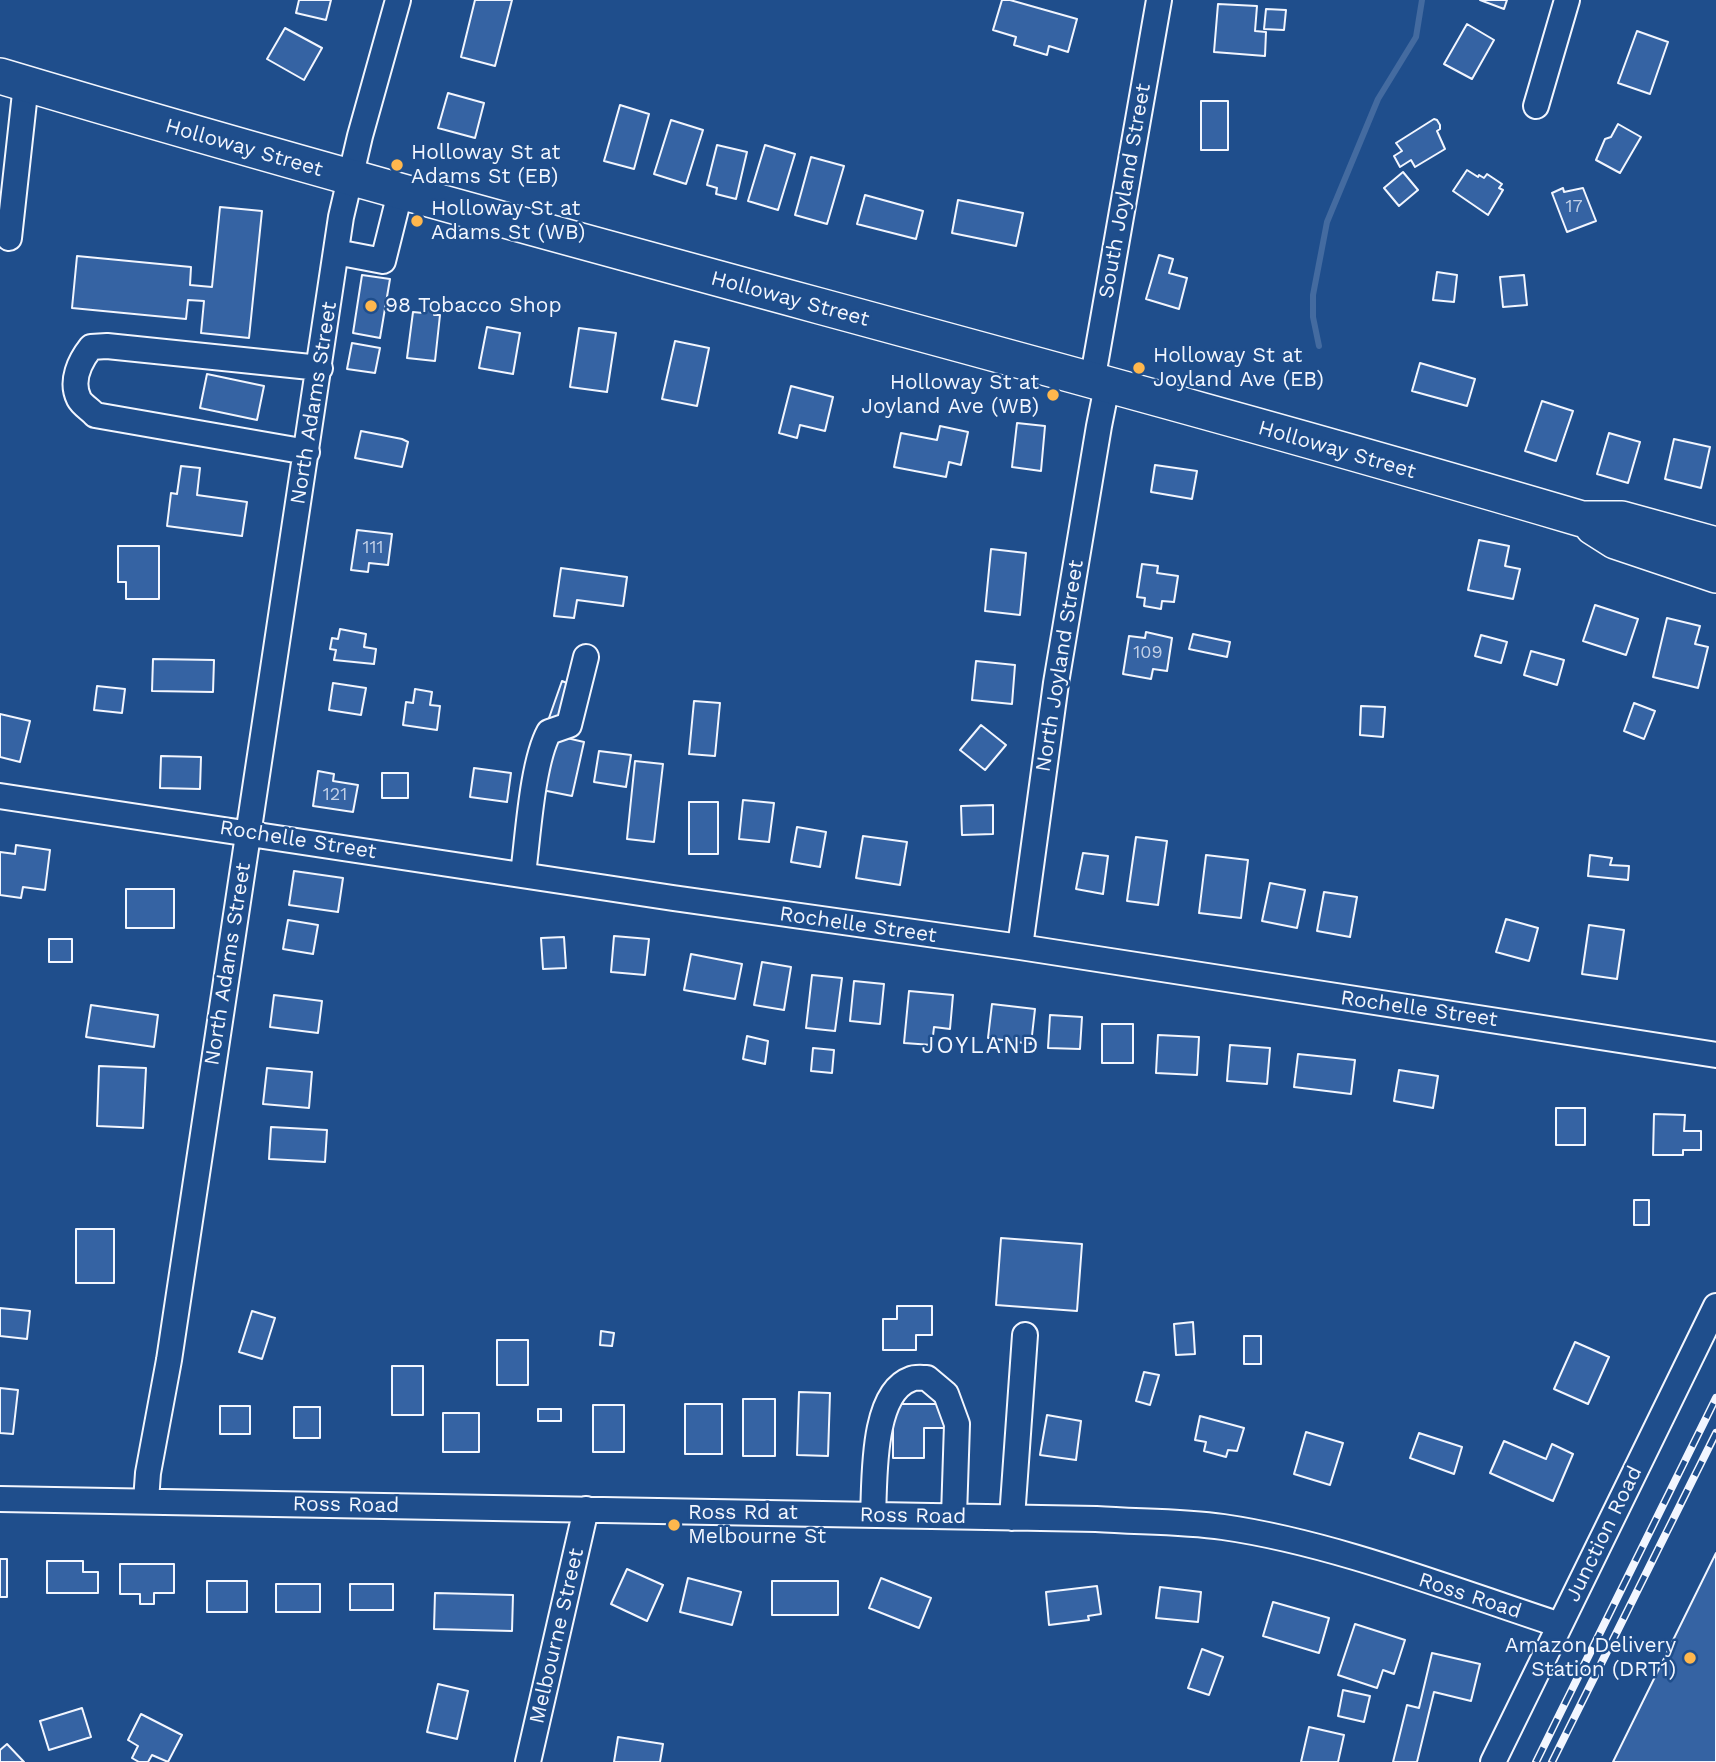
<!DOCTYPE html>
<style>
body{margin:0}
canvas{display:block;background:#1f4e8c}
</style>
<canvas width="1716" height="1762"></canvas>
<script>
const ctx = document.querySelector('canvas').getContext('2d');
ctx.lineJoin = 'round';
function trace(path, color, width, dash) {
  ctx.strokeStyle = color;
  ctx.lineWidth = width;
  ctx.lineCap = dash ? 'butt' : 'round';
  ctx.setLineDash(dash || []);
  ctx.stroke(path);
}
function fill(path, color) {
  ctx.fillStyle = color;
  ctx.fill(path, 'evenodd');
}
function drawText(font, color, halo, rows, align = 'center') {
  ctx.font = font + ' "Work Sans",sans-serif';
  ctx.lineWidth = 5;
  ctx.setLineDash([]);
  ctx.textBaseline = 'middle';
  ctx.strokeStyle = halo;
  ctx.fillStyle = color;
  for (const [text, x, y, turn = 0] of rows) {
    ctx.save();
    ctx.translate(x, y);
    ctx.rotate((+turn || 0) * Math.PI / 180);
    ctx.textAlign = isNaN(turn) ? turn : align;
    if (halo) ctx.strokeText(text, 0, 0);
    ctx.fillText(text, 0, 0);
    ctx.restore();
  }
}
const stream = new Path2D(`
 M1319 346 1313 317V295L1327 222 1378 99 1416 37 1422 0`);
const building = new Path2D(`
 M299 0H331L326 20 296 13Z
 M475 0H512L495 66 461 57Z
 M1002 0H1010L1077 19 1068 52 1049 46 1047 55 1014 45 1016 37 993 30Z
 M1480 0H1507L1504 9Z
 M1218 4 1257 6 1255 31 1266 32 1265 56 1214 52Z
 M1266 9 1286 10 1284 30 1264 29Z
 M1467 24 1494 40 1472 79 1444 64Z
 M285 28 322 48 304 80 267 59Z
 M1637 31 1668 42 1650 94 1618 83Z
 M448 93 484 103 475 138 438 128Z
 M1201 101H1228V150H1201Z
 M620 105 649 114 634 169 604 161Z
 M1434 119 1437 120 1440 125V129L1437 131 1445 149 1415 167 1411 160 1400 167 1394 156 1402 151 1396 143Z
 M671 120 703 130 686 184 654 174Z
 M1618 124 1641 137 1620 173 1596 160 1605 139 1611 137Z
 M717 145 747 152 736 199 716 194 717 188 707 185Z
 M765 145 795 154 778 210 748 201Z
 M811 157 844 166 827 224 795 215Z
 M1467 170 1478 177 1479 175 1484 178 1487 174 1502 184 1499 188 1503 190 1488 215 1453 191Z
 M1403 172 1418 190 1399 206 1384 188Z
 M1563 188 1564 192 1583 188 1596 221 1567 232 1552 193Z
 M865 195 923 211 916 239 857 224Z
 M958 200 1023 213 1016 246 952 233Z
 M220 207 262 211 249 338 201 333 204 301 188 300 186 319 72 308 77 256 191 267 190 285 212 287Z
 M1159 255 1173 259 1169 273 1187 278 1179 309 1146 299Z
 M1437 272 1457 275 1454 302 1433 300Z
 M362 275 390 279 380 338 353 333Z
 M1524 275 1527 305 1503 307 1500 277Z
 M424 308 435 309 434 315H440L435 361 407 358 413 312 423 313Z
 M487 327 520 333 513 374 479 368Z
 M579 328 616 333 607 392 570 387Z
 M675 341 709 348 697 406 662 399Z
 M352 343 380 348 375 373 347 369Z
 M1420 363 1475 379 1467 406 1412 391Z
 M207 374 264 386 257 420 200 408Z
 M791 386 833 397 825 431 800 425 797 438 779 433Z
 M1542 401 1573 411 1556 461 1525 451Z
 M1017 423 1045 426 1041 471 1012 467Z
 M940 426 968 432 961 465 949 462 946 477 894 467 901 433 937 440Z
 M361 431 402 439 408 442 402 467 355 458Z
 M1609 433 1640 442 1628 483 1597 474Z
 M1674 439 1710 447 1701 488 1665 479Z
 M1155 465 1197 471 1192 499 1151 492Z
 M181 466 200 468 197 495 247 502 242 536 167 526 171 493 177 494Z
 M357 530 392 534 388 565 369 563 368 572 351 570Z
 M1479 540 1509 546 1505 566 1520 569 1513 599 1468 590Z
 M118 546H159V599H126V582H118Z
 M991 549 1026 553 1020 615 985 611Z
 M1142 564 1158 566 1157 573 1178 576 1174 602 1162 601 1161 609 1144 606 1145 598 1137 597Z
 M561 568 627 577 623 606 577 600 574 618 554 616Z
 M1595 605 1638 619 1626 655 1583 641Z
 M1667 618 1700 626 1695 644 1708 647 1698 688 1653 677Z
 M340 629 366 634 364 647 376 649 374 664 334 660 336 650 330 649 332 638 338 639Z
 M1146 632 1172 638 1167 671 1153 669 1151 679 1123 674 1129 636 1145 638Z
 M1193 634 1230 642 1227 657 1189 649Z
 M1481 635 1507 642 1501 663 1475 656Z
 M1531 651 1564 660 1557 685 1524 675Z
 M153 659 214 660 213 692 152 691Z
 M976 661 1015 665 1012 704 972 700Z
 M562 681 572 685 560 721 549 718Z
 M333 683 366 688 361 715 329 710Z
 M97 686 125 689 122 713 94 710Z
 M415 689 432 692 430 705 440 706 437 730 403 725 406 702 413 703Z
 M694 701 720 703 715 756 689 754Z
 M1634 703 1655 711 1644 739 1624 731Z
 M1361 706 1385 707 1383 737 1360 735Z
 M0 714 30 721 20 762 0 757Z
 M981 725 1006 745 985 770 960 750Z
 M554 735 584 742 572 796 542 790Z
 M599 751 631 755 626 787 594 782Z
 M161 756 201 757 200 789 160 788Z
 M635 761 663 764 654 842 627 839Z
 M474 768 511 773 507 802 470 797Z
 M318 771 334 774 333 781 358 785 353 812 313 806Z
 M382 773H408V798H382Z
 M743 800 774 803 769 842 739 839Z
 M689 802H718V854H689Z
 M993 805V834L962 835 961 806Z
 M797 827 826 832 820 867 791 862Z
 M863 836 907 842 900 885 856 878Z
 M1136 837 1167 841 1158 905 1127 901Z
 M16 845 50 850 45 890 23 887 21 898 0 895V852L15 854Z
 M1083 853 1108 856 1103 894 1076 889Z
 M1206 855 1248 860 1241 918 1199 913Z
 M1590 855 1612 858 1610 865 1629 866 1628 880 1588 876Z
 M294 871 343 878 338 912 289 905Z
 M1270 883 1305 890 1297 928 1262 921Z
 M126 889H174V928H126Z
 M1324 892 1357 897 1350 937 1317 931Z
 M1506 919 1538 928 1529 961 1496 952Z
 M288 920 318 925 313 954 283 949Z
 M1589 925 1624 930 1617 979 1582 974Z
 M614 936 649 939 645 975 611 972Z
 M564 937 566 968 543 969 541 938Z
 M49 939H72V962H49Z
 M691 954 742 964 735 999 684 990Z
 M762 962 791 967 784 1010 754 1005Z
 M812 975 842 978 835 1031 806 1028Z
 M854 981 884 984 880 1024 850 1021Z
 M909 991 953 995 950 1029 934 1027 932 1045 904 1043Z
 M274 995 322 1001 318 1033 270 1027Z
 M992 1004 1035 1009 1031 1044 988 1038Z
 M91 1005 158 1015 154 1047 86 1037Z
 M1050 1015 1082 1017 1080 1049 1048 1048Z
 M1102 1024H1133V1063H1102Z
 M1158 1035 1199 1037 1197 1075 1156 1073Z
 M747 1036 768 1041 765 1064 743 1059Z
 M1230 1045 1270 1048 1267 1084 1227 1081Z
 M813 1048 834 1050 832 1073 811 1071Z
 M1298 1054 1355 1060 1351 1094 1294 1087Z
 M99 1066 146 1068 143 1128 97 1126Z
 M267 1068 312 1072 309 1108 263 1104Z
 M1399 1070 1438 1076 1433 1108 1394 1101Z
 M1556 1108H1585V1145H1556Z
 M1654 1114 1685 1115 1684 1131H1701V1150H1683V1155H1653Z
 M271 1127 327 1130 325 1162 269 1159Z
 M1634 1200H1649V1225H1634Z
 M76 1229H114V1283H76Z
 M1001 1238 1082 1244 1077 1311 996 1305Z
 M897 1306H932V1335H916V1350H883V1319H897Z
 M0 1308 30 1311 27 1339 0 1336Z
 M252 1311 275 1318 262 1359 239 1352Z
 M1193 1322 1195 1354 1176 1355 1174 1324Z
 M601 1331 614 1333 612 1346 600 1345Z
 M1244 1336H1261V1364H1244Z
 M497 1340H528V1385H497Z
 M1575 1342 1609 1357 1588 1404 1554 1389Z
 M392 1366H423V1415H392Z
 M1144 1372 1159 1375 1150 1405 1136 1401Z
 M0 1388 18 1390 13 1434 0 1433Z
 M799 1392 830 1393 828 1456 797 1455Z
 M743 1399H775V1456H743Z
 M685 1404H722V1454H685Z
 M893 1404H946V1428H924V1458H893Z
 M593 1405H624V1452H593Z
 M220 1406H250V1434H220Z
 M294 1407H320V1438H294Z
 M538 1409H561V1421H538Z
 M443 1413H479V1452H443Z
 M1047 1415 1081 1421 1076 1460 1040 1455Z
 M1200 1416 1244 1428 1237 1451 1228 1450 1226 1457 1204 1451 1206 1442 1195 1440Z
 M1306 1432 1343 1443 1330 1485 1294 1474Z
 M1419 1433 1462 1447 1454 1474 1410 1458Z
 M1504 1441 1546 1459 1552 1444 1573 1454 1553 1501 1490 1473Z
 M1716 1553V1762H1613Z
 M0 1559H7V1597H0Z
 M47 1561H83V1572H98V1593H47Z
 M120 1564H174V1593H154V1604H140V1594H120Z
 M627 1569 663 1585 647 1621 611 1604Z
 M688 1578 741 1592 732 1625 680 1612Z
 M881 1578 931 1598 919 1628 869 1608Z
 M207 1581H247V1612H207Z
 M772 1581H838V1615H772Z
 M276 1584H320V1612H276Z
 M350 1584H393V1610H350Z
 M1097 1586 1101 1614 1088 1616 1089 1620 1049 1625 1046 1592Z
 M1160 1587 1201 1592 1198 1622 1156 1618Z
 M435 1593 513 1595 512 1631 434 1629Z
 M1273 1602 1329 1618 1319 1653 1263 1636Z
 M1355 1624 1405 1640 1394 1674 1383 1670 1377 1688 1338 1675Z
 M1202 1649 1223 1657 1209 1695 1188 1688Z
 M1432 1653 1480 1664 1471 1701 1434 1692 1417 1762H1393L1407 1705 1419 1708Z
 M438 1684 468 1691 457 1739 427 1732Z
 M1343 1690 1370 1696 1364 1722 1338 1716Z
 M82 1708 91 1737 49 1750 40 1721Z
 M141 1714 182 1735 168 1762 152 1755 148 1762H139L132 1758 138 1746 128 1740Z
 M1309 1727 1344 1735 1338 1762H1301Z
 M618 1737 663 1744 660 1762H614Z
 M7 1744 24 1762H0V1750Z`);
const minor = new Path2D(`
 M1536 106 1567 0
 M9 238 26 84
 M336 252 383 261 400 193
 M1092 382 1159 0
 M307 452 95 415C91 410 82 405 79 399 70 381 80 361 91 347L107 346 320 368
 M0 796 673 898 1020 947 1716 1055
 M523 874C528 837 532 763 549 732L569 725 586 657
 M1020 947 1056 683 1099 426 1107 386
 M0 1499 1096 1519C1138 1522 1181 1521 1223 1527 1334 1543 1453 1590 1560 1625
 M146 1501 148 1473 169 1360 341 217 360 136 398 0
 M873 1515C875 1481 871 1393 911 1379 915 1377 922 1378 927 1378L946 1394 957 1424 954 1516
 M1012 1518 1025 1335
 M528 1762 586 1509
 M1493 1762 1716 1306`);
const highway = new Path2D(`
 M0 76C525 233 1057 364 1582 519H1622L1716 545
 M1593 527 1615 541 1716 575`);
const rail = new Path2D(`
 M1536 1762 1716 1398
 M1552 1762 1716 1433`);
const markers = [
 [397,165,7,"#ffb74d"],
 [417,221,7,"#ffb74d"],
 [371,306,7,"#ffb74d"],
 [1139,368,7,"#ffb74d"],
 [1053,395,7,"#ffb74d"],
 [674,1525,7,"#ffb74d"],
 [1690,1658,7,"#ffb74d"]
];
const numberNames = [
 ["17",1574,207],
 ["111",373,548],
 ["109",1148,653],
 ["121",335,795]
];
const streetNames = [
 ["Holloway Street",244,148,16],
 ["South Joyland Street",1125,191,-80],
 ["Holloway Street",790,299,15],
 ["North Adams Street",314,403,-81],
 ["Holloway Street",1337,450,16],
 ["North Joyland Street",1060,666,-81],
 ["Rochelle Street",298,840,9],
 ["Rochelle Street",858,925,8],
 ["North Adams Street",228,964,-81],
 ["Rochelle Street",1419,1009,8],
 ["Ross Road",346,1505,1],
 ["Ross Road",913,1516,1],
 ["Junction Road",1604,1534,-64],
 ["Ross Road",1470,1596,18],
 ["Melbourne Street",557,1636,-77]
];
const poiNames = [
 ["Holloway St at",411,153],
 ["Adams St (EB)",411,177],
 ["Holloway St at",431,209],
 ["Adams St (WB)",431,233],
 ["98 Tobacco Shop",385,306],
 ["Holloway St at",1153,356],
 ["Joyland Ave (EB)",1153,380],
 ["Holloway St at",1039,383,"right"],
 ["Joyland Ave (WB)",1039,407,"right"],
 ["Ross Rd at",688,1513],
 ["Melbourne St",688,1537],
 ["Amazon Delivery",1676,1646,"right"],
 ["Station (DRT1)",1676,1670,"right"]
];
const neighbourhoodNames = [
 ["JOYLAND",981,1046]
];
trace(stream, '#446ba0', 6);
fill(building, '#3563a3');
trace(building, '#f2f6ff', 2);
trace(minor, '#f2f6ff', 28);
trace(highway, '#f2f6ff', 38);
trace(minor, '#1f4e8c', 24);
trace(highway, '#1f4e8c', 35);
trace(rail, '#f2f6ff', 8);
trace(rail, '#1f4e8c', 5, [16]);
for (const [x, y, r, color] of markers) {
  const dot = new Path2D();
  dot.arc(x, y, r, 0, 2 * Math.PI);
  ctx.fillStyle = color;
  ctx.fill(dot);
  trace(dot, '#1f4e8c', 2.5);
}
drawText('18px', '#c3d1e8', null, numberNames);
drawText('21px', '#f2f6ff', '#1f4e8c', streetNames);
drawText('21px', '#f2f6ff', '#1f4e8c', poiNames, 'left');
ctx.letterSpacing = '2px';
drawText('23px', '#f2f6ff', '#1f4e8c', neighbourhoodNames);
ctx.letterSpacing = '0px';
</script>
